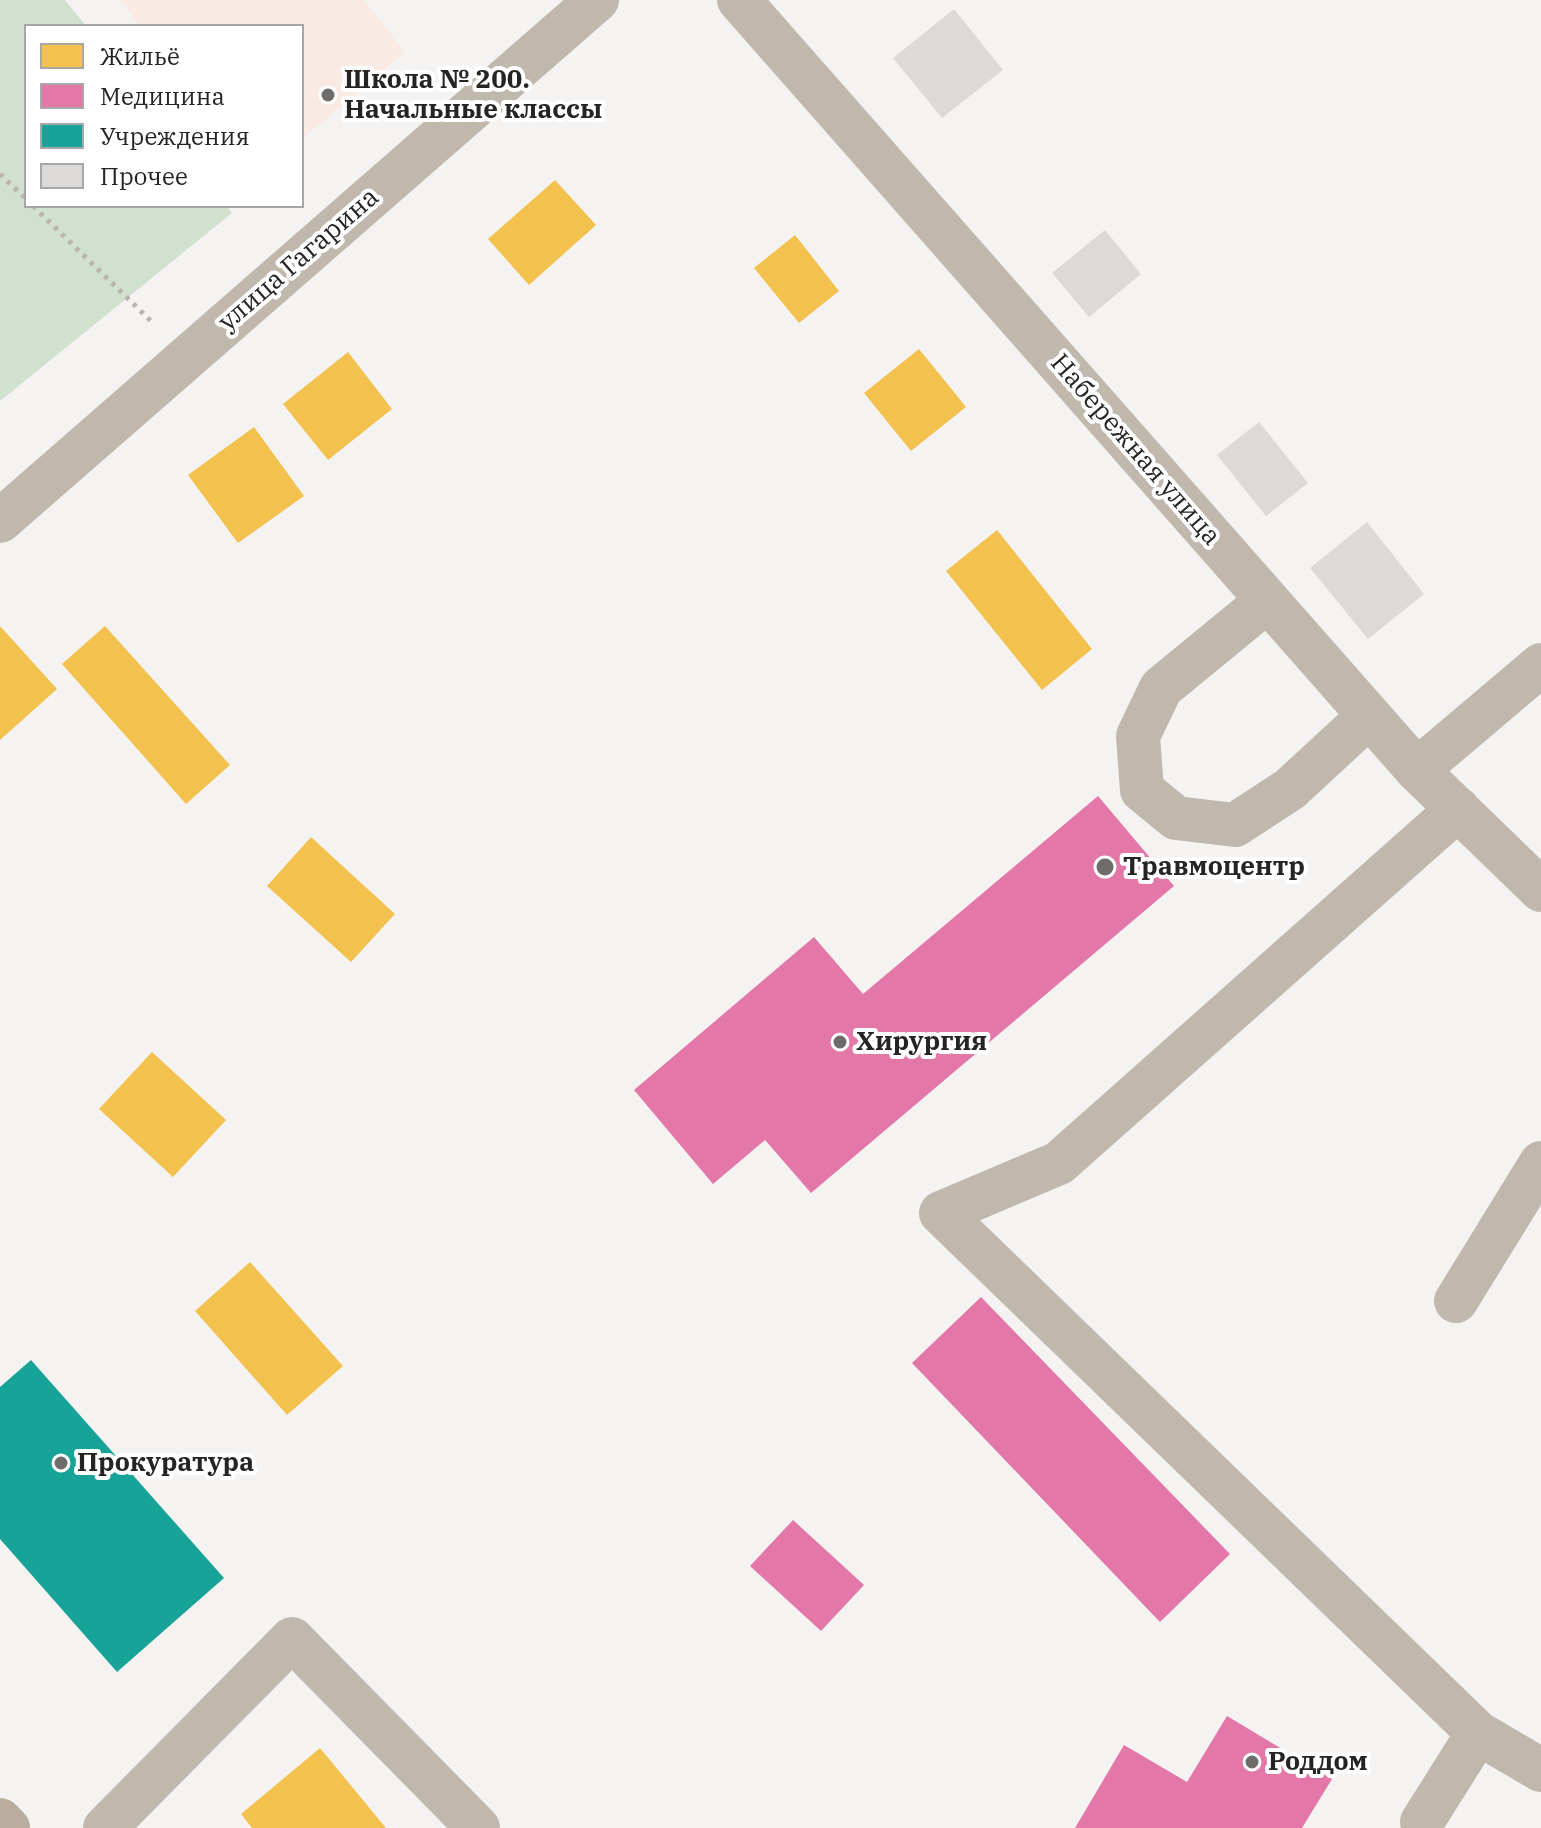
<!DOCTYPE html>
<meta charset="utf-8">
<style>
body{margin:0}
#map{position:relative;width:1541px;height:1828px;overflow:hidden;background:#f5f3f1;font-family:"IBM Plex Serif",serif}
canvas{display:block}
.legend{position:absolute;left:24px;top:24px;width:280px;height:184px;box-sizing:border-box;background:#fff;border:2px solid #a8a7a7;margin:0;padding:10px 14px;list-style:none;font-size:24px;color:#252423}
.legend li{display:flex;align-items:center;gap:16px;height:40px}
.legend b{width:40px;border:2px solid #a8a7a7}
</style>
<div id="map">
<canvas width="1541" height="1828"></canvas>
<ul class="legend">
<li><b style="height:22px;background:#f2c14e"></b>Жильё</li>
<li><b style="height:22px;background:#e377a8"></b>Медицина</li>
<li><b style="height:22px;background:#17a398"></b>Учреждения</li>
<li><b style="height:22px;background:#dcdad9"></b>Прочее</li>
</ul>
</div>
<script>
const ctx = document.querySelector('canvas').getContext('2d');
ctx.lineJoin = 'round';
function fill(path, color) {
  ctx.fillStyle = color;
  ctx.fill(path, 'evenodd');
}
function trace(path, color, width, dash) {
  ctx.strokeStyle = color;
  ctx.lineWidth = width;
  ctx.lineCap = dash ? 'butt' : 'round';
  ctx.setLineDash(dash || []);
  ctx.stroke(path);
}
function drawText(font, color, halo, rows, align = 'center') {
  ctx.font = font + ' "IBM Plex Serif",serif';
  ctx.lineWidth = 8;
  ctx.setLineDash([]);
  ctx.textBaseline = 'middle';
  ctx.strokeStyle = halo;
  ctx.fillStyle = color;
  for (const [text, x, y, turn = 0] of rows) {
    ctx.save();
    ctx.translate(x, y);
    ctx.rotate((+turn || 0) * Math.PI / 180);
    ctx.textAlign = isNaN(turn) ? turn : align;
    if (halo) ctx.strokeText(text, 0, 0);
    ctx.fillText(text, 0, 0);
    ctx.restore();
  }
}
const education = new Path2D(`
 M120 0H364L405 52 302 139V26H140Z`);
const green = new Path2D(`
 M0 0H65L86 26H26V206H227L232 213 0 401Z`);
const homes = new Path2D(`
 M555 180 596 225 529 285 488 239Z
 M795 235 839 291 799 323 754 268Z
 M919 349 966 407 911 451 864 393Z
 M348 352 392 409 328 460 283 404Z
 M254 427 304 496 238 543 188 475Z
 M997 530 1092 649 1042 690 946 571Z
 M0 626 57 689 0 740Z
 M105 626 230 765 186 804 62 664Z
 M311 837 395 914 351 962 267 886Z
 M152 1052 226 1120 173 1177 99 1109Z
 M250 1262 343 1366 287 1415 195 1311Z
 M320 1748 386 1828H252L241 1814Z`);
const health = new Path2D(`
 M1098 796 1174 886 811 1193 765 1140 713 1184 634 1090 814 937 863 994Z
 M981 1297 1230 1554 1160 1622 912 1363Z
 M793 1520 864 1585 821 1631 750 1566Z
 M1227 1716 1332 1779 1302 1828H1075L1124 1745 1187 1782Z`);
const public = new Path2D(`
 M31 1360 224 1578 117 1672 0 1539V1387Z`);
const building = new Path2D(`
 M954 9 1003 70 942 118 893 58Z
 M1105 230 1141 274 1089 317 1052 273Z
 M1259 422 1308 483 1266 516 1217 455Z
 M1367 522 1424 594 1368 639 1310 568Z`);
const path = new Path2D(`
 M0 174 26 199
 M33 206 153 323`);
const minor = new Path2D(`
 M739 0 1417 770 1541 890
 M0 521 597 0
 M1267 601 1161 688 1138 736 1142 790 1176 818 1235 825 1290 789 1369 716
 M1417 770 1541 665
 M1456 1301 1541 1163
 M1478 1733 1541 1770
 M1422 1822 1478 1733 941 1213 1059 1163 1458 809
 M105 1828 292 1639 478 1828`);
const major = new Path2D(`
 M0 1820 8 1828`);
const markers = [
 [328,95,8,"#6e6c6b"],
 [1105,867,10,"#6e6c6b"],
 [840,1042,8,"#6e6c6b"],
 [61,1463,8,"#6e6c6b"],
 [1252,1762,8,"#6e6c6b"]
];
const poiNames = [
 ["Школа № 200.",344,80],
 ["Начальные классы",344,110],
 ["Травмоцентр",1123,867],
 ["Хирургия",856,1042],
 ["Прокуратура",77,1463],
 ["Роддом",1268,1762]
];
const streetNames = [
 ["улица Гагарина",299,260,-41],
 ["Набережная улица",1135,450,49]
];
fill(education, '#f9ebe4');
fill(green, '#d1e0cf');
fill(homes, '#f2c14e');
fill(health, '#e377a8');
fill(public, '#17a398');
fill(building, '#dcdad9');
trace(path, '#b9b4af', 5, [4, 6]);
trace(minor, '#c0b8ad', 44);
trace(major, '#b9ada0', 44);
for (const [x, y, r, color] of markers) {
  const dot = new Path2D();
  dot.arc(x, y, r, 0, 2 * Math.PI);
  ctx.fillStyle = color;
  ctx.fill(dot);
  trace(dot, '#fff', 3);
}
drawText('bold 26px', '#252423', '#fff', poiNames, 'left');
drawText('26px', '#252423', '#fff', streetNames);
</script>
